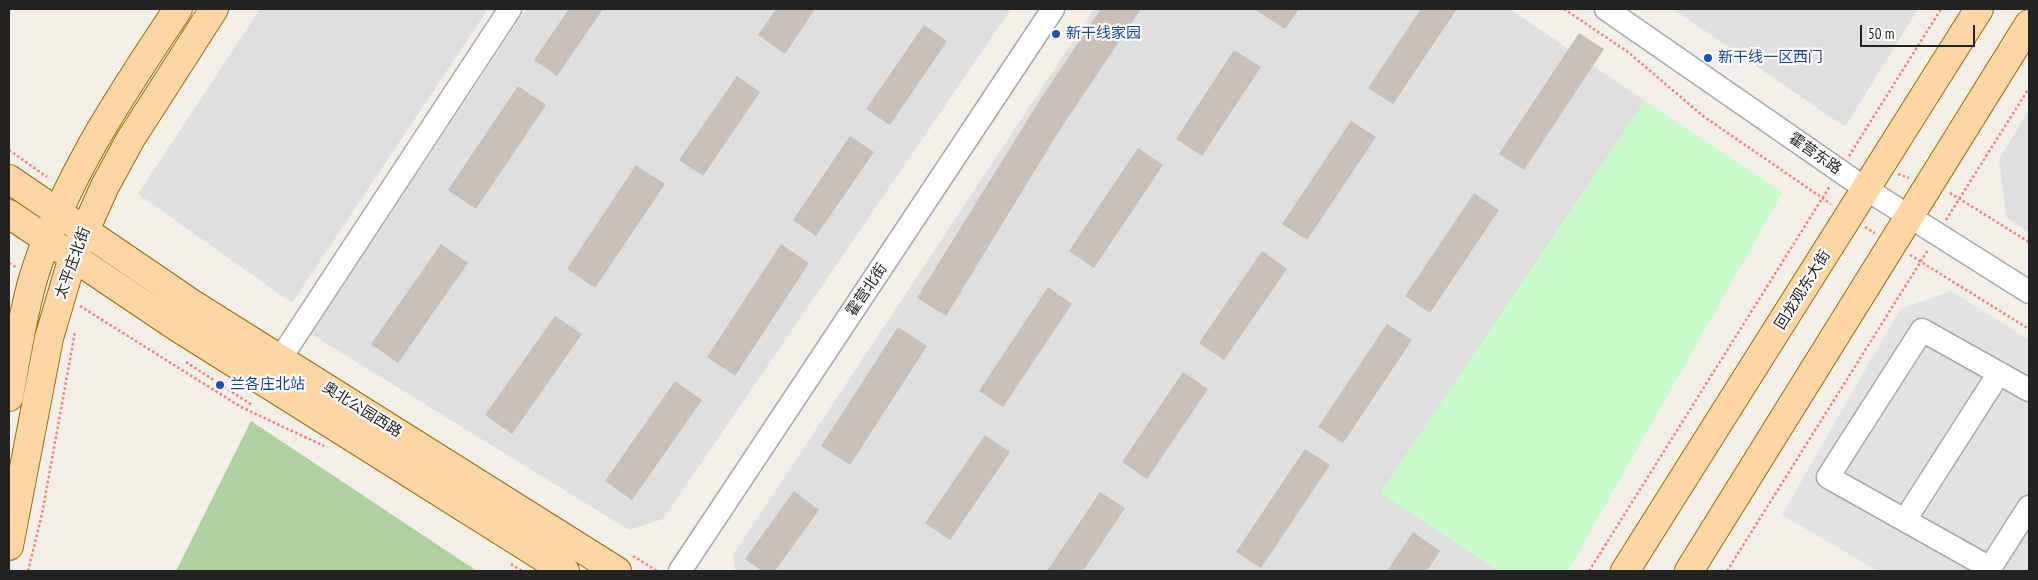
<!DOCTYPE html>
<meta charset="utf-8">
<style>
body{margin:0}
#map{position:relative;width:2038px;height:580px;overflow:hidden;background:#f2efe9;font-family:"PT Sans Narrow",sans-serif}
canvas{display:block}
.frame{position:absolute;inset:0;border:10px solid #222;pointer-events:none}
.scale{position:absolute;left:1860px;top:25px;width:115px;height:22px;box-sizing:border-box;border:2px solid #222;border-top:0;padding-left:6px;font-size:15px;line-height:18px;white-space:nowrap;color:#222;-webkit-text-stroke:4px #fff;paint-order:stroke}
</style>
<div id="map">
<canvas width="2038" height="580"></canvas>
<div class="frame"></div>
<div class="scale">50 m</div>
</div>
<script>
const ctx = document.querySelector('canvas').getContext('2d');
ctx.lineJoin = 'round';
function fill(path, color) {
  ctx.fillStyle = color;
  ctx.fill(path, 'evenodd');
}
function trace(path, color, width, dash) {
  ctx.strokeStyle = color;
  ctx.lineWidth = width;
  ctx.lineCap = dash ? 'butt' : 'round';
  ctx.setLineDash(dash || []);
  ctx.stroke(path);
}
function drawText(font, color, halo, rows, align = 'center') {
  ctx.font = font + ' "PT Sans Narrow","Noto Sans SC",sans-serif';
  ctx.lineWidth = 4.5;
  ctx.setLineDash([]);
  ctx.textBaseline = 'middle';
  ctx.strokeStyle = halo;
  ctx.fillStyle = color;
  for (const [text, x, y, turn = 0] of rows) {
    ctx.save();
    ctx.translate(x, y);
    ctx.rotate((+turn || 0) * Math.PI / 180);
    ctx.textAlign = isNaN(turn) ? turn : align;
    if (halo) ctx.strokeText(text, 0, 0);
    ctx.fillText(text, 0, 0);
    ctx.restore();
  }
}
const residential = new Path2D(`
 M260 9H488L292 303 138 194Z
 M526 9H1011L663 519 629 530 311 334Z
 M1094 9H1510L1645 101 1381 493 1499 571H735L733 555Z
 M1673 9H1918L1845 127Z
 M2029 110V233L2006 217 1999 159Z`);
const forest = new Path2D(`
 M251 421 477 571H176Z`);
const park = new Path2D(`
 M1645 101 1783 192 1568 571H1499L1380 493Z`);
const parking = new Path2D(`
 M1952 291 2029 340V571H1878L1782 515 1900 309Z`);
const building = new Path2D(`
 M569 9H603L557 76 534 60Z
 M776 9H815L785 54 758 35Z
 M1101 9H1141L1059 131 946 316 917 298 1043 95Z
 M1254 9H1299L1285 29Z
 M1421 9H1457L1393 104 1368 88Z
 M924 25 947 41 890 125 866 109Z
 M1579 33 1604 49 1524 170 1499 154Z
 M1234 50 1261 67 1202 156 1176 139Z
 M737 76 760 92 703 176 679 160Z
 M518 86 546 105 476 209 448 190Z
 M1351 121 1376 137 1307 240 1282 224Z
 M850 136 874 152 816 236 793 220Z
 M1138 148 1163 165 1094 268 1069 251Z
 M636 165 665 184 595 288 567 269Z
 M1474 193 1499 210 1430 313 1405 296Z
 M441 244 468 263 398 363 371 344Z
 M781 244 809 263 735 376 707 357Z
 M1262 251 1287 269 1224 360 1199 343Z
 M1048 287 1072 304 1003 407 979 391Z
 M555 316 582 334 512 434 485 415Z
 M1387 324 1412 340 1343 443 1318 427Z
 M898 327 927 346 850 465 821 446Z
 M1183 372 1208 389 1147 479 1122 462Z
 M675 381 702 400 632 500 605 481Z
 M985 435 1010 452 950 540 925 523Z
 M1305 449 1330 465 1261 568 1236 552Z
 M794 491 819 510 775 571H762L745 559Z
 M1100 492 1125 508 1083 571H1047Z
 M1413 532 1440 551 1427 571H1387Z`);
const path = new Path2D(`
 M1564 9 1628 52 1703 116 1831 204
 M9 150 47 177
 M1849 156 1941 9
 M1898 174 1909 178
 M1950 193 2029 242
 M1946 220 2029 88
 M1865 227 1875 233
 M1910 255 2029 329
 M9 263 16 267
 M80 306 241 407 324 446
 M186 362 252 405
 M633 556 657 571
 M511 564 522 571
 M28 571 42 514 75 332
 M1589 571 1830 186
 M1727 571 1928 250`);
const minor = new Path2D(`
 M1606 9 1866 189 2029 292
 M280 359 510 9
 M2029 390 1922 330 1828 477 1990 568 2029 507
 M1905 520 1999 373
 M680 571 1053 9`);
const major = new Path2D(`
 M9 179 191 303 617 571
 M9 214 177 327 565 571
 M9 397C16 358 22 317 33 279 63 180 122 93 178 9
 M9 546 49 338 73 257 105 186 130 140 214 9
 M1625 571 1979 9
 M1689 571 2029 24`);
const markers = [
 [1056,34,5,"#1a4fb4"],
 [1708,58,5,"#1a4fb4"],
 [220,385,5,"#1a4fb4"]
];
const transitNames = [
 ["新干线家园",1066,34],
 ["新干线一区西门",1718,58],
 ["兰各庄北站",230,385]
];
const streetNames = [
 ["霍营东路",1815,154,35],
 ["太平庄北街",73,263,-70],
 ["霍营北街",867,290,-56],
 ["回龙观东大街",1803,290,-58],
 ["奥北公园西路",362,410,32]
];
fill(residential, '#e0dfdf');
fill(forest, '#add19e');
fill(park, '#c8facc');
fill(parking, '#e2e2e2');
fill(building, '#c7bfb8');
trace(minor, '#a9a9a9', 25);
trace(major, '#a06b00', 30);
trace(path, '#fa8072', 2.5, [2.5, 2.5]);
trace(minor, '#fff', 22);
trace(major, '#fcd6a4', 28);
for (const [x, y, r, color] of markers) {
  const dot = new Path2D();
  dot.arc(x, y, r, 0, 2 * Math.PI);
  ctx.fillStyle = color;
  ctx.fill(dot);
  trace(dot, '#fff', 2);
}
drawText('15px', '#164399', '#fff', transitNames, 'left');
drawText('15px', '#222', '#fff', streetNames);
</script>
